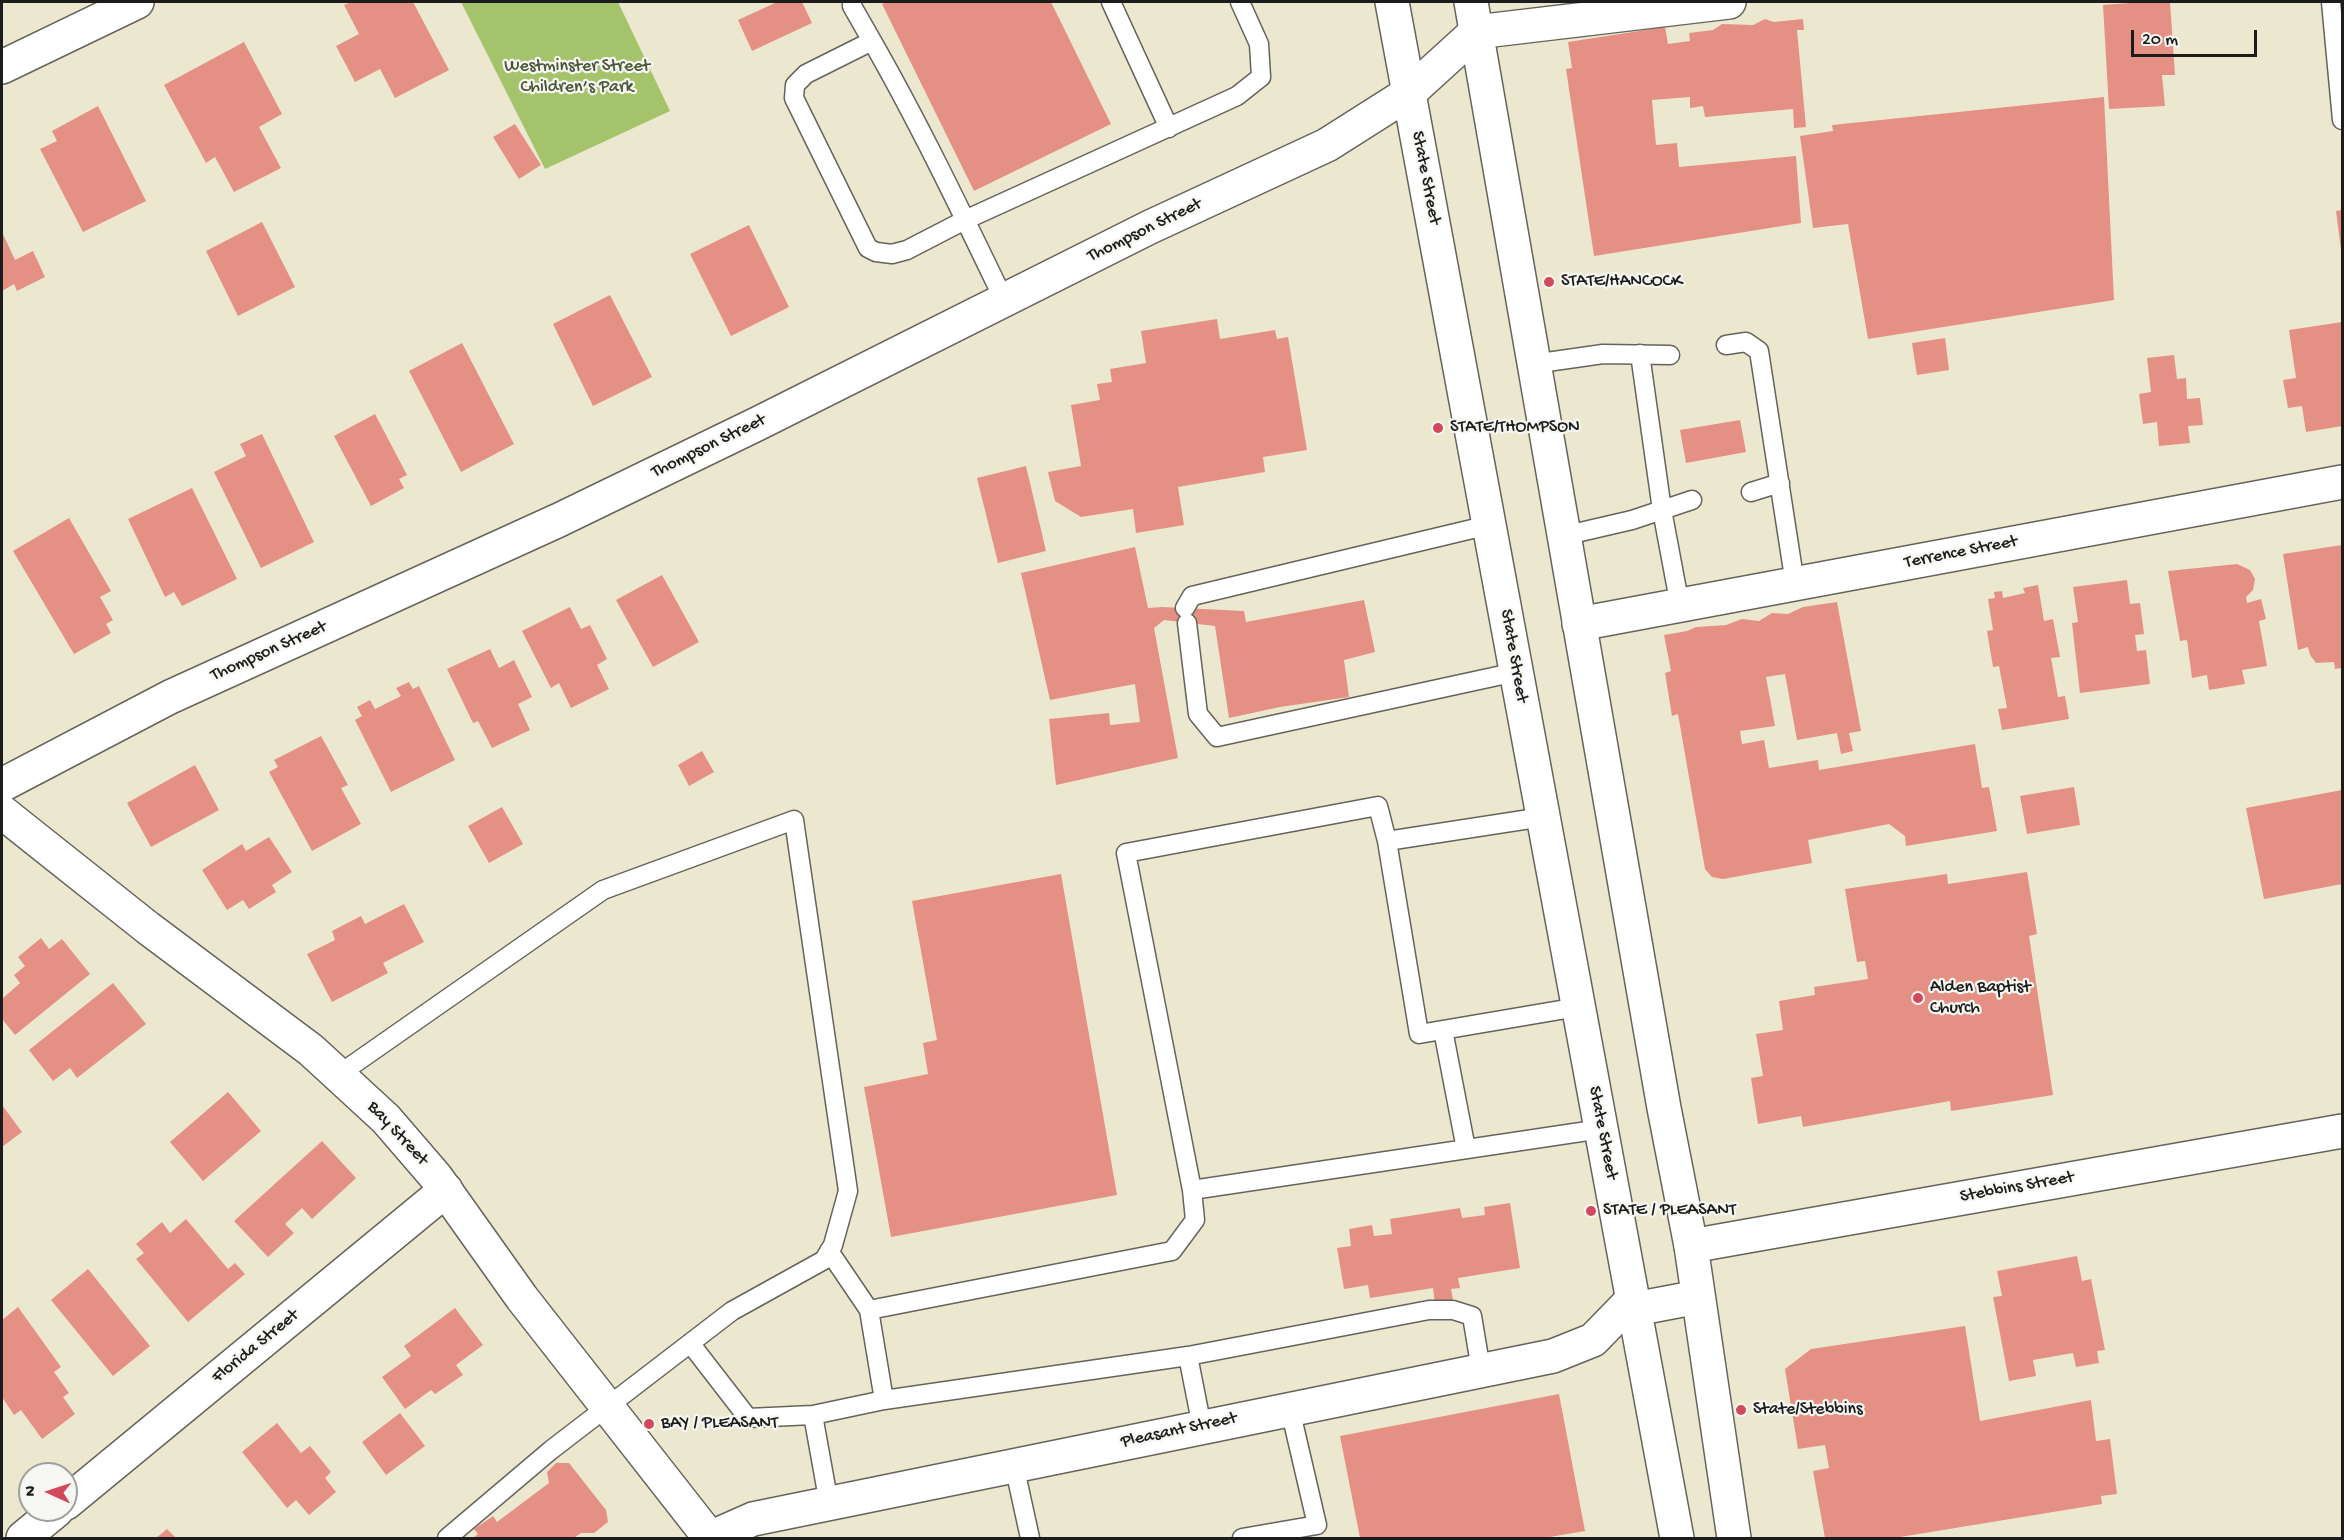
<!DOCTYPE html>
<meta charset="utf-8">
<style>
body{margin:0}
#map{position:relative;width:2344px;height:1540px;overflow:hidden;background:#ece8d0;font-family:"Gochi Hand",sans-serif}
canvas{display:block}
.frame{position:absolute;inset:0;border:3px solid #1c1c1c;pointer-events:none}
.north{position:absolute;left:18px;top:1462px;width:60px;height:60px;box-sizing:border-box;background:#f6f6f2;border:2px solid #9f9f9c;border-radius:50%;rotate:273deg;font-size:16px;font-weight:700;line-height:24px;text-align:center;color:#1c1c1c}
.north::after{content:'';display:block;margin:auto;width:21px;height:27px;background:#d1495b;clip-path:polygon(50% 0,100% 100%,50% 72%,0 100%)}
.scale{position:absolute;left:2131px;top:30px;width:126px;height:27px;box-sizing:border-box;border:3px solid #1c1c1c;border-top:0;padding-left:8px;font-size:18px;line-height:21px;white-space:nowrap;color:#1c1c1c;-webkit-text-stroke:4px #f6f6f2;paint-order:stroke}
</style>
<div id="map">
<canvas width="2344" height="1540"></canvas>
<div class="frame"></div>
<div class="north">N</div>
<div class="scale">20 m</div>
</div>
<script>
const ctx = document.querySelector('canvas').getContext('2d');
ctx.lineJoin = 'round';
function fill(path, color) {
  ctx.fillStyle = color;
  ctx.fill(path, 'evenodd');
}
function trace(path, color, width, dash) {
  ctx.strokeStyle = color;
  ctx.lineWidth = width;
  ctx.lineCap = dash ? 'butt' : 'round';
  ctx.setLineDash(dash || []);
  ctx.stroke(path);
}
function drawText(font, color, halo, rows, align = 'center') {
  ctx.font = font + ' "Gochi Hand",sans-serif';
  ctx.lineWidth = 4.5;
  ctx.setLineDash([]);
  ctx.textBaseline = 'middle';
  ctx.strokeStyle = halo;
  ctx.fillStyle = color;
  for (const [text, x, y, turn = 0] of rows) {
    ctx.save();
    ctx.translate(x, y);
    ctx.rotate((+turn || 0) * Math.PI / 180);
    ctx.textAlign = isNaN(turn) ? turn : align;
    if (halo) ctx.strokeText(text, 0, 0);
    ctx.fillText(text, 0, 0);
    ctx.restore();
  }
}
const green = new Path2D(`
 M461 2H618L670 111 545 169Z`);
const building = new Path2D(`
 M351 2H413L449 70 395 98 380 69 355 82 336 46 359 34 344 5Z
 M777 2H802L812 23 752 51 738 20Z
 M886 2H1051L1111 124 974 191 882 4Z
 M2144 2H2170L2175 75H2162L2165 106 2109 109 2103 5Z
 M1765 19 1774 22 1803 19 1804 30H1797L1806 127 1794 128 1793 109 1705 117 1703 106 1690 108V97L1652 100 1656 145 1677 143 1679 167 1796 156 1801 223 1594 256 1566 69 1572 68 1568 42 1665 27 1668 44 1690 41 1689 33 1713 30 1722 24 1753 25Z
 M244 42 282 114 259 127 281 168 234 192 215 157 206 163 164 85Z
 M2104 97 2114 300 1868 339 1848 224 1813 228 1800 136 1833 131 1832 125Z
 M98 106 146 201 83 232 40 149 57 141 52 131Z
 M515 124 541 165 519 179 493 137Z
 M2342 210V250H2341L2336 211Z
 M262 222 295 287 238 316 206 251Z
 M749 225 789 307 731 336 690 254Z
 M2 232 15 260 33 251 45 277 17 291 14 284 2 291Z
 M610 295 652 377 593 406 553 324Z
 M1217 319 1220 339 1275 330 1277 339 1288 337 1307 450 1263 457 1265 472 1178 487 1184 525 1136 533 1133 509 1081 517 1055 501 1048 472 1081 466 1071 405 1100 400 1097 384 1112 382 1110 369 1146 363 1141 331Z
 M2342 322V426L2306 432 2302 406 2288 408 2283 380 2296 378 2289 330Z
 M1945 338 1949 370 1917 375 1912 343Z
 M462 343 514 444 461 472 409 371Z
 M2174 355 2177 379 2186 378 2187 399 2200 398 2203 425 2188 426 2190 443 2159 446 2157 422 2143 424 2139 394 2151 392 2147 358Z
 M375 414 407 475 399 479 404 488 371 506 334 436Z
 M1740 420 1746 452 1686 463 1680 430Z
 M262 434 314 542 261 568 214 472 246 456 240 444Z
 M1026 466 1046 551 998 563 977 478Z
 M192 488 237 579 182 606 174 592 165 597 128 519Z
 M69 518 111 591 100 597 113 620 106 624 111 633 74 654 13 551Z
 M2342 545V668L2335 669 2334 662 2316 663 2310 655 2308 647 2298 650 2283 554Z
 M1135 547 1148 608 1162 607 1244 611 1246 622 1364 600 1375 652 1344 660 1349 697 1280 707 1229 718 1215 626 1164 620 1154 628 1178 758 1056 785 1049 719 1109 713 1110 725 1140 722 1135 684 1050 700 1021 573Z
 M2237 564 2250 570 2255 579 2253 590 2246 597 2247 603 2261 599 2266 619 2259 621 2267 666 2242 670 2245 684 2209 690 2207 675 2192 678 2187 640 2180 641 2168 571Z
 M662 575 699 642 653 667 616 600Z
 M2127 580 2130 604 2140 603 2144 634 2135 635 2137 651 2146 650 2150 684 2080 693 2072 623 2078 622 2073 587Z
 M2038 585 2044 621 2053 619 2060 657 2051 658 2058 697 2065 696 2069 719 2002 730 1998 709 2007 708 1999 666 1993 667 1987 631 1993 630 1988 599 1995 598 1994 592 2002 591 2003 598 2025 593 2023 588Z
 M1837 602 1861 731 1849 733 1853 751 1841 754 1837 733 1797 740 1785 674 1766 677 1775 726 1740 731 1742 744 1764 740 1769 768 1818 760 1819 770 1975 744 1982 788 1989 787 1997 831 1906 846 1905 836 1889 824 1808 840 1812 863 1723 879 1712 877 1705 869 1678 714 1672 716 1665 673 1671 671 1664 635 1687 631 1696 627 1726 625 1742 619 1759 621 1772 613 1788 614 1803 607Z
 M570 607 581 629 590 625 607 659 597 665 609 689 571 708 559 683 551 688 522 631Z
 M490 649 499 668 514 660 532 697 518 704 530 730 492 748 478 721 473 723 447 669Z
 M409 682 413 689 419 686 455 760 391 792 355 720 362 716 357 707 370 700 375 709 401 696 396 688Z
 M321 736 348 785 341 788 361 824 312 851 269 772 278 767 274 760Z
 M702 751 714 772 689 786 678 765Z
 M195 765 219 810 151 847 127 803Z
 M2074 787 2080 825 2027 834 2020 796Z
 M2342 790V884L2264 899 2246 808Z
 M502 807 523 844 489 863 468 826Z
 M269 837 292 872 272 885 276 892 249 909 243 900 227 910 202 870 242 844 246 851Z
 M2027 872 2037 934 2029 936 2053 1095 1951 1111 1950 1101 1803 1127 1801 1116 1758 1124 1751 1078 1763 1076 1756 1034 1783 1030 1779 1001 1815 995 1814 987 1868 979 1865 961 1857 962 1845 889 1947 874 1948 884Z
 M1061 874 1117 1195 891 1237 864 1087 928 1074 923 1043 937 1040 912 901Z
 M404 904 424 942 383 963 388 973 332 1002 307 954 335 940 332 931 361 916 365 924Z
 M41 938 49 949 62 939 90 974 15 1035 2 1019V999L20 983 14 975 25 966 18 957Z
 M113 983 146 1024 77 1078 70 1068 53 1081 29 1050Z
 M228 1092 261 1131 203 1181 170 1142Z
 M2 1105 22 1132 2 1147Z
 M322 1141 356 1178 312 1219 302 1208 285 1224 294 1233 268 1257 234 1221Z
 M1510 1203 1520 1268 1458 1278 1460 1288 1451 1289 1453 1300 1435 1303 1433 1288 1370 1298 1368 1285 1344 1289 1337 1248 1351 1246 1349 1229 1372 1225 1374 1236 1392 1234 1390 1219 1460 1208 1462 1218 1485 1215 1484 1207Z
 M186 1219 228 1269 235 1263 245 1274 188 1322 136 1259 144 1253 136 1244 162 1222 170 1233Z
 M2077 1256 2082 1281 2091 1279 2105 1350 2097 1351 2099 1363 2076 1367 2073 1353 2033 1360 2036 1376 2009 1381 1993 1297 2002 1296 1997 1271Z
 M88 1269 150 1346 113 1376 51 1300Z
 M18 1307 61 1367 54 1372 69 1393 63 1397 75 1414 42 1439 21 1410 14 1415 2 1397V1320Z
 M455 1308 483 1345 456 1365 463 1375 435 1394 431 1390 405 1409 382 1377 411 1356 404 1346Z
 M1965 1326 1980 1421 2091 1400 2096 1441 2110 1439 2117 1494 2101 1496 2102 1504 1894 1538H1825L1813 1471 1829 1468 1825 1445 1798 1449 1785 1369 1811 1349Z
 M1559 1394 1585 1531 1544 1538H1360L1340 1436Z
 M400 1413 425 1446 386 1475 362 1442Z
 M277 1423 301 1453 310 1446 331 1472 325 1478 336 1492 309 1515 296 1500 287 1508 242 1452Z
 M556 1463H569L606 1510 608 1522 594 1533H581L574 1538H473L478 1534 474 1529 493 1516 497 1522 549 1483 547 1472Z
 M167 1529 176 1538H156Z`);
const lane = new Path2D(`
 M852 2V6L872 41
 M1111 2 1169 128
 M2331 2 2342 120
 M1004 300C962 213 920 125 872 41L806 74 795 85 794 98 868 248 876 252 892 254 907 250 965 220 1237 96 1261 77 1259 44 1240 2
 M1726 345 1746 342 1759 351 1795 584
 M1640 354 1662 510 1680 606
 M1533 364 1603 354 1670 355
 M1751 492 1780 483
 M1563 536 1632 520 1692 500
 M1185 608 1192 596 1489 525
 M1187 623 1198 714 1217 737 1516 672
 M1387 841 1543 817
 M1443 1030 1466 1149
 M338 1075 603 890 794 820 848 1191 833 1245 824 1260 732 1311 551 1450 447 1538
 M1192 1190 1601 1129
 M829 1251 869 1310 1172 1251 1195 1220 1192 1190 1126 853 1378 806 1387 841 1419 1034 1578 1007
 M869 1310 884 1400
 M690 1343 748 1418 813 1415
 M1188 1356 1202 1427
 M1014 1465 1030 1538
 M829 1504 813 1415 884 1400 1188 1356 1429 1310H1453L1472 1316 1481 1370
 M1242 1538 1317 1525 1290 1409`);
const street = new Path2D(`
 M2 67 137 2
 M1579 624 2342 482
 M1691 1246 2342 1131
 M66 1503 446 1190
 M23 1538 57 1510
 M710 1538 753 1519 1553 1356 1593 1340 1633 1299`);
const secondary = new Path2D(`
 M2 785 170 697 559 520 757 424 1150 227 1327 145 1409 93 1476 32 1729 2
 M2 812 148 928 311 1050 386 1119 436 1177 522 1298 710 1538`);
const primary = new Path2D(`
 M1392 2 1677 1538
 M1471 2 1664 1108 1691 1246 1734 1538
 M1635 1309 1698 1297`);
const markers = [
 [1549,282,6,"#d1495b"],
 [1438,428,6,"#d1495b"],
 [1918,998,6,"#d1495b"],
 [1591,1211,6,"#d1495b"],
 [1741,1410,6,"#d1495b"],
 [649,1424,6,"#d1495b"]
];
const parkNames = [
 ["Westminster Street",577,67],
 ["Children’s Park",577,88]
];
const streetNames = [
 ["State Street",1425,178,79],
 ["Thompson Street",1145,231,-26],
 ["Thompson Street",709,447,-26],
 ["Terrence Street",1961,553,-11],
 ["Thompson Street",269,652,-24],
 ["State Street",1513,656,80],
 ["State Street",1602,1133,79],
 ["Bay Street",397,1134,47],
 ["Stebbins Street",2017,1188,-10],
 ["Florida Street",256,1347,-39],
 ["Pleasant Street",1179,1431,-12]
];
const poiNames = [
 ["STATE/HANCOCK",1561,282],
 ["STATE/THOMPSON",1450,428],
 ["Alden Baptist",1930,988],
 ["Church",1930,1009],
 ["STATE / PLEASANT",1603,1211],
 ["State/Stebbins",1753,1410],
 ["BAY / PLEASANT",661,1424]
];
fill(green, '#a4c36a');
fill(building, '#e59085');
trace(lane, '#65635b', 21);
trace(street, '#65635b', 36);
trace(secondary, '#65635b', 36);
trace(primary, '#65635b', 36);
trace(lane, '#fff', 18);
trace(street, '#fff', 33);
trace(secondary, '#fff', 33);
trace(primary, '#fff', 33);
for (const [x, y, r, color] of markers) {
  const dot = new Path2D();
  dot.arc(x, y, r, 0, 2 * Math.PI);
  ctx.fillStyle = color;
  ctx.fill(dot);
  trace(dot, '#f6f6f2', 2);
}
drawText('18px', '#4c5637', '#f6f6f2', parkNames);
drawText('18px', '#1c1c1c', '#f6f6f2', streetNames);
drawText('18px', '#1c1c1c', '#f6f6f2', poiNames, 'left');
</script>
